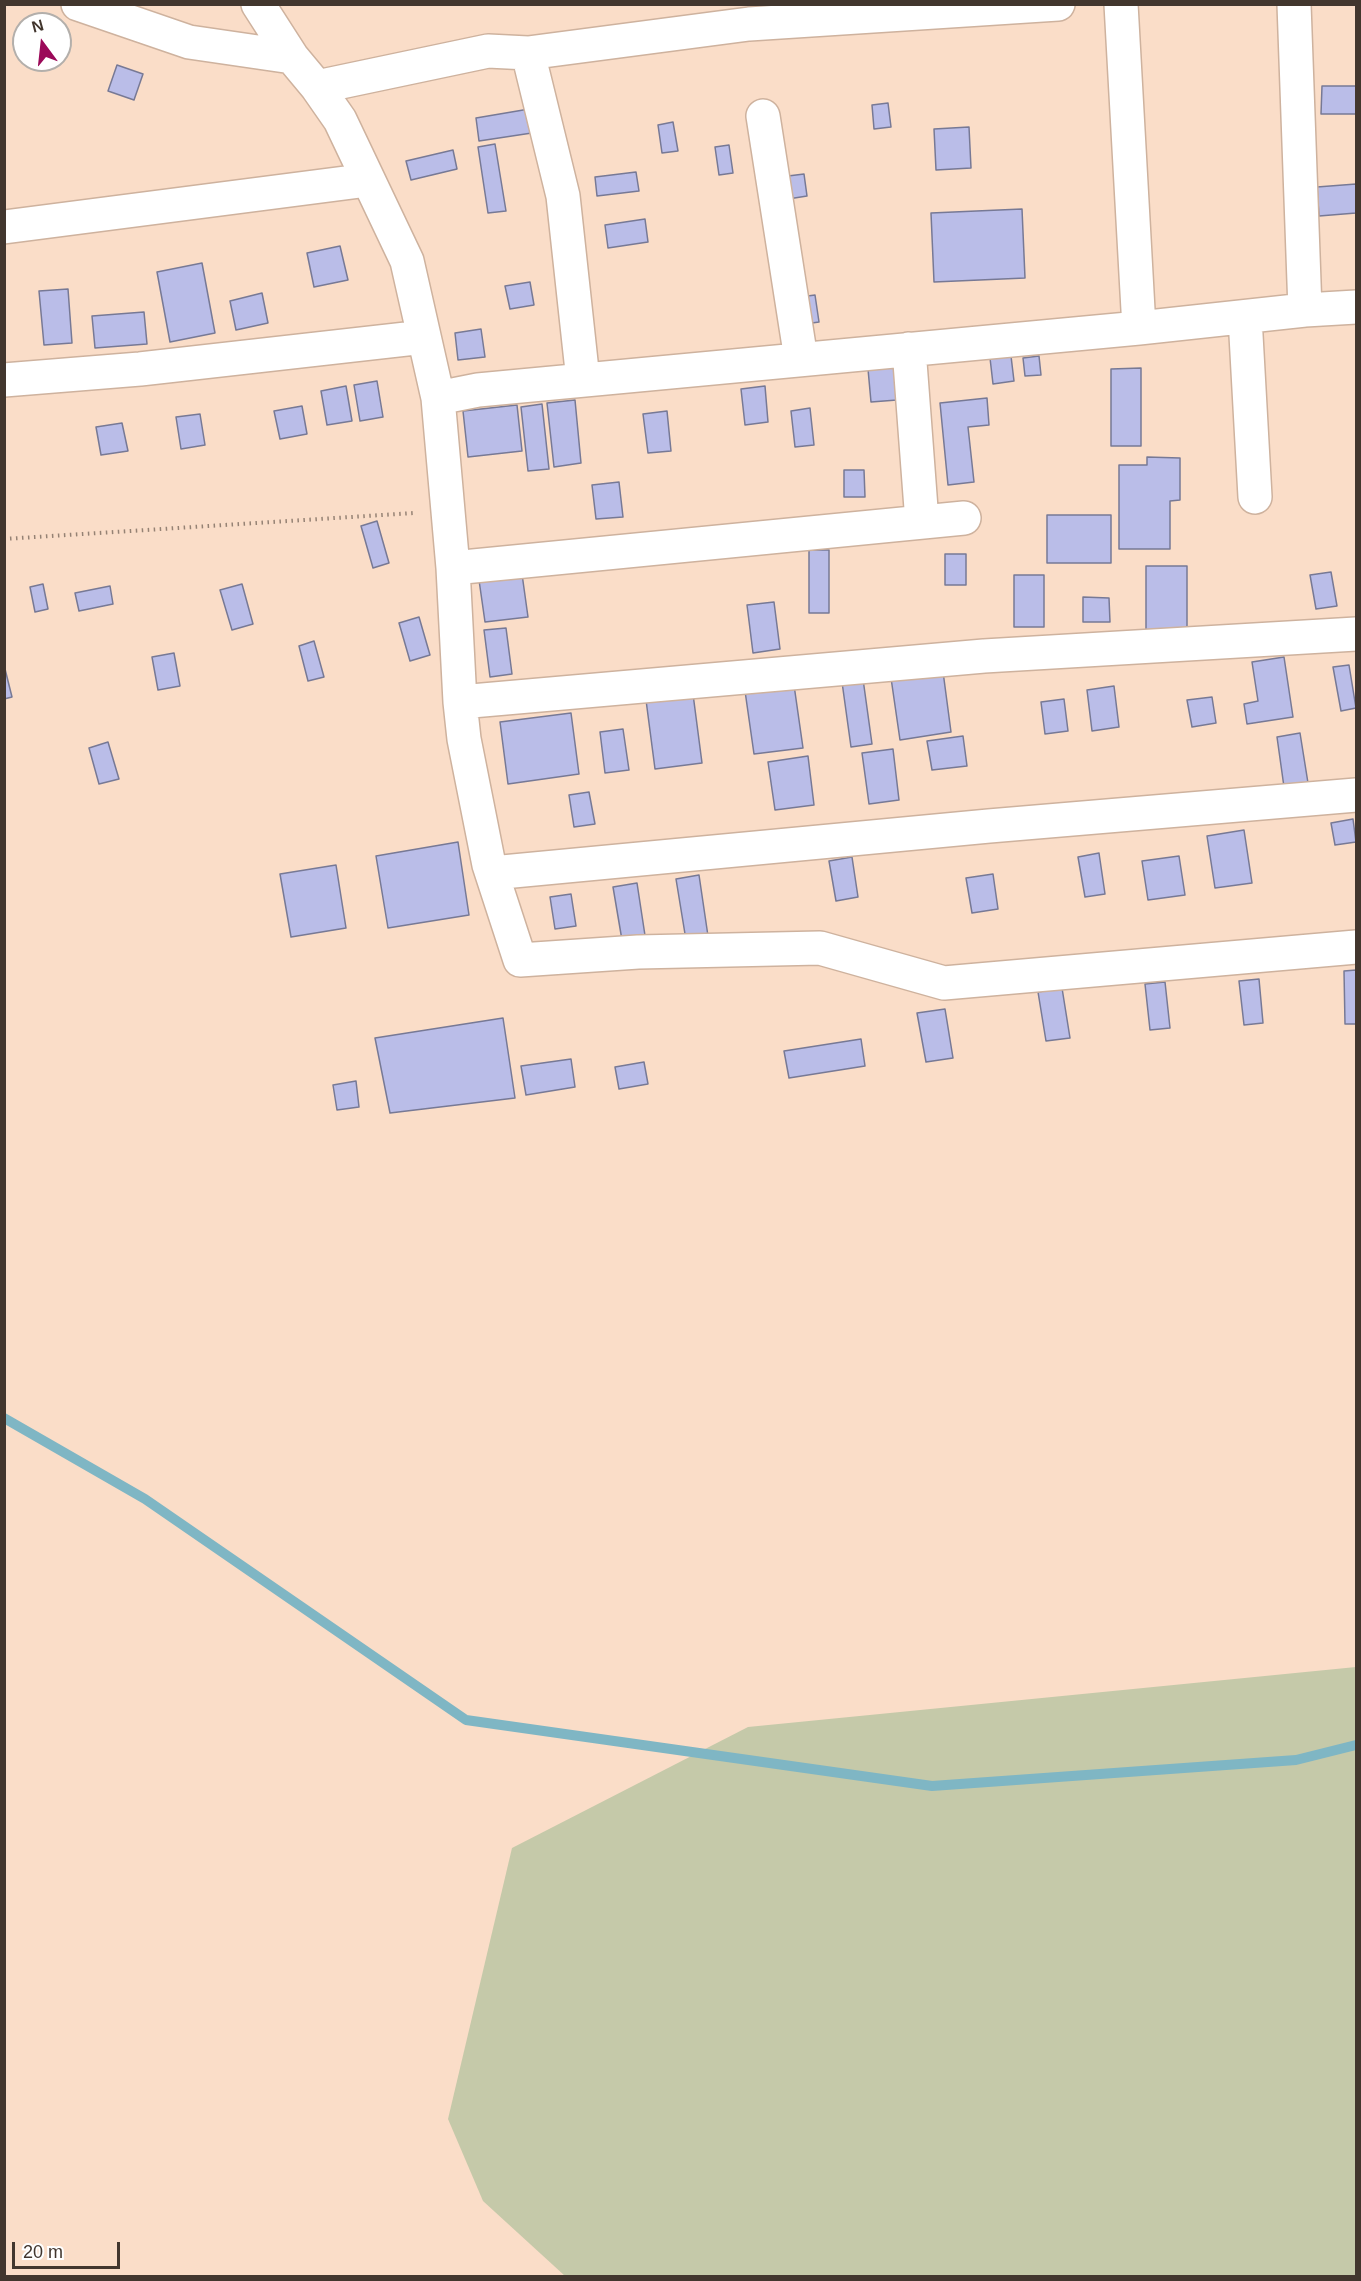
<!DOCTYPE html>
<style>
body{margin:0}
#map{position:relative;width:1361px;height:2281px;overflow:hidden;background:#faddc8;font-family:Arial,sans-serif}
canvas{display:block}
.frame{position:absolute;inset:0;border:6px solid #42362e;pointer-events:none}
.north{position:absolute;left:12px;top:12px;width:60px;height:60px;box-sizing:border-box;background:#fff;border:2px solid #b3afab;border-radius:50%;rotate:345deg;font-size:16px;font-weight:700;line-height:24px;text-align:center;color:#42362e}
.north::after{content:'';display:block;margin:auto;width:21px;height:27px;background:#9b0959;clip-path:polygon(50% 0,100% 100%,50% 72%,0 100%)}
.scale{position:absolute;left:12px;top:2242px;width:108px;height:27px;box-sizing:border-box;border:3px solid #42362e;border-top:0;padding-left:8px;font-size:18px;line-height:21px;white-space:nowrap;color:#42362e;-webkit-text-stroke:4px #fff;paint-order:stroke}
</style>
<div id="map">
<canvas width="1361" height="2281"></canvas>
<div class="frame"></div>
<div class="north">N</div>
<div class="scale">20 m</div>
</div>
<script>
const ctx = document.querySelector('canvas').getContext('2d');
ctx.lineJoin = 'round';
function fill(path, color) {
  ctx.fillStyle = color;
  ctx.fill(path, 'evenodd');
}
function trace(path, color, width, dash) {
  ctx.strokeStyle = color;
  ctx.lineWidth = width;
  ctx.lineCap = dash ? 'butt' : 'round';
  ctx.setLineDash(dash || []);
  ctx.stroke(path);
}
const green = new Path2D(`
 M1356 1667V2276H565L483 2201 448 2119 512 1848 748 1727Z`);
const stream = new Path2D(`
 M4 1418 145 1499 466 1720 932 1786 1296 1760 1356 1745`);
const building = new Path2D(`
 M117 65 143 74 134 100 108 91Z
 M1322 86H1356V114H1321Z
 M888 103 891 127 874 129 872 105Z
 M541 107 545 131 479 141 476 118Z
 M673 122 678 151 662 153 658 125Z
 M969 127 971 168 936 170 934 129Z
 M495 144 506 211 488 213 478 147Z
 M729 145 733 173 719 175 715 147Z
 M453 150 457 169 411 180 406 161Z
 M636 172 639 191 597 196 595 177Z
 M804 174 807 196 782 200 780 177Z
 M1356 184V213L1319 216 1317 187Z
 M1022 209 1025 278 934 282 931 213Z
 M645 219 648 242 608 248 605 225Z
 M340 246 348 280 314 287 307 253Z
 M202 263 215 333 170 342 157 272Z
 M530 282 534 305 510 309 505 286Z
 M68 289 72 343 44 345 39 291Z
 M262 293 268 323 236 330 230 301Z
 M815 295 819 322 798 325 793 298Z
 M144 312 147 344 95 348 92 316Z
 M481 329 485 357 458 360 455 333Z
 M1011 356 1014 381 993 384 990 358Z
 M1039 356 1041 375 1025 376 1023 358Z
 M894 366 897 400 871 402 868 369Z
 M1141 368V446H1111V369Z
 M377 381 383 417 360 421 354 385Z
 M346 386 352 421 327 425 321 391Z
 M765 386 768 422 745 425 741 389Z
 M987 398 989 425 968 427 974 482 948 485 940 403Z
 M575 400 581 463 554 467 547 403Z
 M542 404 549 469 528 471 521 407Z
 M517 405 522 451 468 457 463 411Z
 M302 406 307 434 280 439 274 411Z
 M810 408 814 445 795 447 791 411Z
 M667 411 671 451 648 453 643 414Z
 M200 414 205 445 181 449 176 417Z
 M122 423 128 451 101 455 96 427Z
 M1147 457 1180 458V500L1170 501V549H1119V465H1147Z
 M844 470H864L865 497H844Z
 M619 482 623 517 596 519 592 485Z
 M1047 515H1111V563H1047Z
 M377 521 389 563 373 568 361 526Z
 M809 550H829V613H809Z
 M945 554H966V585H945Z
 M1146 566H1187V631H1146Z
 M1331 572 1337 606 1316 609 1310 575Z
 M522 574 528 617 485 622 479 580Z
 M1014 575H1044V627H1014Z
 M43 584 48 609 35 612 30 587Z
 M242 584 253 624 232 630 220 590Z
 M110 586 113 604 79 611 75 593Z
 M1083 597 1109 598 1110 622H1083Z
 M774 602 780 649 753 653 747 605Z
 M419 617 430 655 410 661 399 623Z
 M506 628 512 674 490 677 484 630Z
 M314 641 324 677 308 681 299 646Z
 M174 653 180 686 158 690 152 657Z
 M1284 657 1293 717 1247 724 1244 704 1258 701 1252 662Z
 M942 664 951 732 900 740 890 671Z
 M4 665 12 697 4 699Z
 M1349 665 1356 708 1341 711 1333 667Z
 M863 679 872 744 851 747 842 682Z
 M794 685 803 748 754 754 745 691Z
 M1114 686 1119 727 1092 731 1087 690Z
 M693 694 702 763 655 769 646 700Z
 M1212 697 1216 723 1192 727 1187 700Z
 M1064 699 1068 731 1045 734 1041 702Z
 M571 713 579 774 508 784 500 722Z
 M623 729 629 770 605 773 600 732Z
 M1300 733 1308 783 1284 787 1277 737Z
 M963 736 967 766 932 770 927 741Z
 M108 742 119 779 99 784 89 748Z
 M893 749 899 800 869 804 862 753Z
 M808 756 814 805 775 810 768 762Z
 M589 792 595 824 574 827 569 795Z
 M1353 819 1356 842 1335 845 1331 823Z
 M1244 830 1252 883 1215 888 1207 836Z
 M458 842 469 915 388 928 376 856Z
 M1099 853 1105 894 1085 897 1078 857Z
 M1179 856 1185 895 1148 900 1142 861Z
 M852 857 858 897 836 901 829 861Z
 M336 865 346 928 291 937 280 874Z
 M993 874 998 909 972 913 966 878Z
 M699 875 708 936 686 940 676 879Z
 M637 883 646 942 623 946 613 887Z
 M571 894 576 926 555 929 550 897Z
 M1356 970V1024H1345L1344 971Z
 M1259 979 1263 1023 1244 1025 1239 981Z
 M1165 982 1170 1028 1150 1030 1145 984Z
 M1062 988 1070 1038 1046 1041 1038 992Z
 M945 1009 953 1058 926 1062 917 1013Z
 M503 1018 515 1098 390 1113 375 1038Z
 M861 1039 865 1066 789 1078 784 1051Z
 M571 1059 575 1087 526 1095 521 1066Z
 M644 1062 648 1084 619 1089 615 1067Z
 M356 1081 359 1107 337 1110 333 1085Z`);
const path = new Path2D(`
 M4 539 414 513`);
const minor = new Path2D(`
 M78 4 189 42 292 57
 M258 4 292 57 317 87 340 120 407 261 438 398 453 568 460 702 464 739 489 865 520 960 638 952 820 948 944 983 1356 947
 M1121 4 1139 328
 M1294 4 1305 310
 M528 53 563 196 583 380
 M317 87 488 51 528 53 749 24 1058 4
 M763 116 801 359
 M4 227 368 180
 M1245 317 1255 497
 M909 349 922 522
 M4 380 140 369 424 337
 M438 398 478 390 1139 328 1305 310 1356 307
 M453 568 964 518
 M460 702 984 656 1356 634
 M492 873 989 826 1356 795`);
fill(green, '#c5c9a9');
trace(stream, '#7fb6c4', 10);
fill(building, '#babde8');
trace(building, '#777995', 1.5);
trace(minor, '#ceb29e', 36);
trace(path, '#958274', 4, [1.5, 4.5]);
trace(minor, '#fff', 33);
</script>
